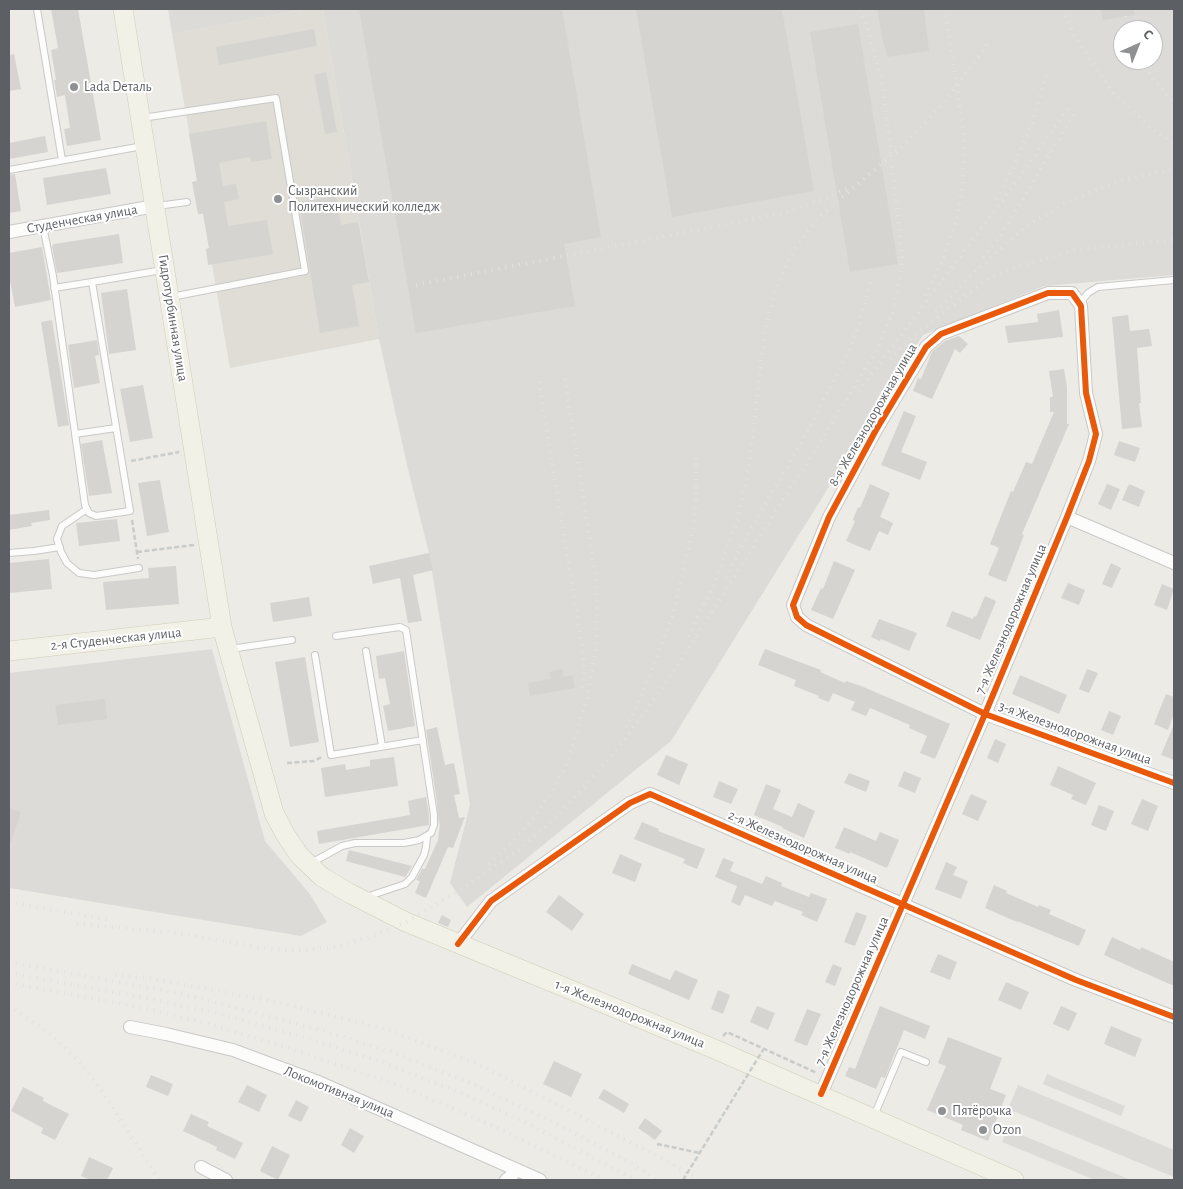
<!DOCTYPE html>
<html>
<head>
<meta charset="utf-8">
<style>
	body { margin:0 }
	#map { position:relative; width:1183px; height:1189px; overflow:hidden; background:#ecebe6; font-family:"Alegreya Sans",sans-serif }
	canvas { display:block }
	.frame { position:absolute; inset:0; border:10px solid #5c5f64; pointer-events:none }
	.north { position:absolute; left:1113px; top:20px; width:50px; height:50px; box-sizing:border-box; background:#fff; border:1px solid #bebfc1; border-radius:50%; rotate:44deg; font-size:14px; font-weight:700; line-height:20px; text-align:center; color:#5c5f64 }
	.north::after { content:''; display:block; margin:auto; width:18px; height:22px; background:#8e9092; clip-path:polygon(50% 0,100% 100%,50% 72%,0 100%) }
</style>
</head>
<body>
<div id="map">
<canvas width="1183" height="1189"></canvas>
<div class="frame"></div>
<div class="north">С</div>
</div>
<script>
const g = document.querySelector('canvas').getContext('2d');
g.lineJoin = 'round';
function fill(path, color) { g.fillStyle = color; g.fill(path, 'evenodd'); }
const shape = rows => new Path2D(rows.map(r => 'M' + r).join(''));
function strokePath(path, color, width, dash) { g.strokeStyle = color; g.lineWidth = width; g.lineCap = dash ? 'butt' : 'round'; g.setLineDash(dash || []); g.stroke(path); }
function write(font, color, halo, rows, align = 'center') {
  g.font = font + ' "Alegreya Sans",sans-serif'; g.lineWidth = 4; g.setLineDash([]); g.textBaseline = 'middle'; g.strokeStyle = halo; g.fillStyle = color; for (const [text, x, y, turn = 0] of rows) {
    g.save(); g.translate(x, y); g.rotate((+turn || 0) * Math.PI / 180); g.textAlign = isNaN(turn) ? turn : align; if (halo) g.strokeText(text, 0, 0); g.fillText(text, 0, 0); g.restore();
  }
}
const industrial = shape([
	[168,9,308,9,172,34],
	[323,9,1174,9,1174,275,1044,286,923,335,671,741,467,907,450,883,470,805,429,553,408,469,379,339],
	[1123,30,1153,30,1153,60,1123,60],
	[212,649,265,841,309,893,327,922,301,936,9,888,9,673],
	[1047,1074,1125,1106,1121,1116,1043,1084],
	[1018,1085,1174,1150,1174,1177,1008,1109],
	[1007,1129,1131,1180,1095,1180,1002,1142]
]);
const education = shape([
	[308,9,323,9,379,339,230,368,172,34]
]);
const building = shape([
	[51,9,78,9,101,140,67,146,64,129,70,128,65,95,57,97,54,80,56,80,51,50,58,48],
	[359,9,562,9,601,237,564,244,575,306,416,333],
	[636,9,782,9,814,191,672,217],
	[877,9,924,9,929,51,887,57,885,46,884,46],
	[1101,9,1134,9,1135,15,1103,20],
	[858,24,898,264,850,272,810,32],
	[314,29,317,46,219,65,216,47],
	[14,54,21,89,9,91,9,55],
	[326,72,337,132,325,134,314,75],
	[266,121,272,159,251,162,250,157,219,163,223,186,236,184,239,199,224,202,228,226,267,220,273,254,208,265,206,249,209,248,203,214,198,214,192,182,197,181,189,134],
	[45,136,48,152,9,159,9,143],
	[106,168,111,194,47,205,43,178],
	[15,174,21,211,9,213,9,175],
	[336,196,341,225,358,222,369,282,352,285,359,326,320,333,299,202],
	[119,234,123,263,57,273,52,246,54,244],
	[42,247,51,300,15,307,9,275,9,253],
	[127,289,136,350,109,354,101,293],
	[1059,310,1063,337,1008,343,1005,326,1038,322,1037,314],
	[1128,315,1130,331,1149,329,1152,346,1137,348,1141,403,1139,403,1142,427,1122,429,1112,317],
	[52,320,69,425,58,427,41,322],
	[959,336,968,344,960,353,955,349,932,399,913,391,918,378,921,379,932,352,945,341],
	[97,340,99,355,95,356,100,383,74,388,68,345],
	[1064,369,1067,387,1067,424,1069,424,1022,534,1024,535,1006,582,988,575,999,548,990,544,1011,491,1013,492,1026,462,1032,464,1054,412,1050,412,1050,397,1053,397,1049,371],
	[143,385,153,438,130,442,120,389],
	[904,411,916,416,901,452,927,462,920,480,881,465],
	[102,440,112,493,89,496,81,444],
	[1119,441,1140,448,1135,462,1114,455],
	[160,480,169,532,147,536,138,483],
	[870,484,890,493,880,517,893,523,888,535,879,531,870,551,846,541,855,521,853,520,858,507,860,508],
	[1107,484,1120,489,1111,510,1098,504],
	[1129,484,1145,491,1139,507,1122,500],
	[49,510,50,520,31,523,32,526,9,530,9,515],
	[117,519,120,541,79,546,76,523],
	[429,553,433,570,413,575,422,621,408,623,400,578,373,584,369,566],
	[49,559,52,589,9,593,9,563],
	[834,561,855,570,833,619,811,610,821,588,823,589],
	[1111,563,1121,568,1112,588,1102,584],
	[176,566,179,604,106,610,103,582,149,578,148,568],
	[1068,583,1085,590,1079,605,1061,598],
	[1162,584,1174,589,1167,610,1154,605],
	[985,596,996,601,980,640,946,626,952,611,973,619,974,616,976,617],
	[309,597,312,616,273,622,270,603],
	[879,619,917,633,909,651,881,639,880,641,871,637],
	[765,649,821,670,820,672,845,683,846,681,861,686,950,724,935,759,920,753,927,736,909,728,910,725,870,708,866,716,851,710,855,702,833,693,829,702,818,698,819,696,794,686,796,680,758,665],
	[404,651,415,726,388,731,383,706,390,704,385,678,379,679,376,656],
	[305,657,319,742,290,747,275,662],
	[562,669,563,677,573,675,575,688,530,696,528,683,551,679,549,672],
	[1087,669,1098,673,1089,693,1079,689],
	[1020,675,1067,695,1059,714,1012,694],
	[1166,694,1174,697,1174,714,1168,730,1154,724],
	[105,699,107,719,58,725,55,705],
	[1109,711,1121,716,1113,735,1101,730],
	[1174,724,1174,760,1161,755],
	[437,727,445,765,454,763,460,794,454,795,459,818,465,817,453,848,448,847,426,898,415,893,420,881,416,880,422,869,425,869,438,840,440,823,439,824,436,795,426,730],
	[995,739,1006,744,998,763,987,758],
	[666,755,688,764,679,785,657,775],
	[394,757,398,786,325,797,321,768,345,764,346,770,370,766,370,760],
	[1058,766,1096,783,1086,805,1071,799,1073,795,1050,785],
	[904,771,921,778,915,793,898,786],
	[849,773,870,781,866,792,844,783],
	[719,781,738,789,731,804,713,797],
	[766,784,781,790,773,809,792,817,798,803,815,811,804,838,782,828,783,827,754,815],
	[971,794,987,801,978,821,962,814],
	[426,797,429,815,429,825,319,844,317,831,410,815,408,801],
	[1142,799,1158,806,1148,831,1131,824],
	[1099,805,1114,811,1106,831,1091,825],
	[9,808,21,812,11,842,9,842],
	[642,822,659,829,658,831,705,849,697,869,683,863,685,859,634,839],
	[844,827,876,841,880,832,899,840,887,868,850,852,850,854,835,848],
	[349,850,412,866,405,877,346,861],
	[620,854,642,864,635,882,612,873],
	[723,858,734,862,730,871,762,884,766,876,782,883,781,886,809,897,811,893,827,899,817,922,801,915,803,912,775,901,772,906,745,895,740,906,731,902,737,886,715,877],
	[946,862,957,867,953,875,968,881,961,899,935,889],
	[994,885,1007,891,1006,893,1038,907,1039,905,1051,910,1049,914,1086,930,1079,946,1017,921,1017,922,985,908],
	[559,895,584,914,572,931,546,912],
	[856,912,867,916,855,946,844,942],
	[442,915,451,920,448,927,438,923],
	[1112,937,1140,950,1141,947,1174,962,1174,986,1104,955],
	[938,954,957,962,950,980,930,972],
	[632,964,670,980,675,970,698,980,689,1000,628,974],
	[833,964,842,968,835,986,825,982],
	[1006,982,1029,992,1021,1010,998,1000],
	[718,990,730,995,723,1014,711,1009],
	[757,1006,775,1013,768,1030,750,1022],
	[880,1006,930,1026,925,1039,904,1030,885,1078,881,1077,876,1089,845,1076,849,1067,855,1069],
	[1061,1006,1077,1013,1069,1031,1053,1024],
	[807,1009,821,1014,807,1046,794,1041],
	[1111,1026,1142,1039,1135,1057,1104,1044],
	[948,1037,1002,1058,990,1089,1006,1095,988,1141,961,1130,963,1125,927,1110,946,1066,938,1063],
	[554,1061,582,1074,571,1097,543,1084],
	[151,1075,173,1084,168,1096,146,1087],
	[247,1085,267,1095,259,1112,238,1102],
	[23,1087,44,1098,43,1101,69,1114,55,1140,41,1133,43,1128,11,1111],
	[604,1089,629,1104,624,1113,598,1098],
	[296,1100,309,1107,301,1122,288,1116],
	[191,1114,209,1122,207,1126,243,1143,235,1159,216,1150,217,1147,183,1131],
	[645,1118,662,1131,655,1140,638,1128],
	[350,1128,364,1136,354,1153,341,1145],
	[272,1146,290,1155,278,1180,260,1171],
	[89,1157,113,1168,107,1180,91,1180,81,1176]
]);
const path = shape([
	[131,461,179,452],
	[132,520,138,559],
	[137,552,194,545],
	[287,763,314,761,322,757],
	[723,1036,727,1032,817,1073],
	[657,1144,700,1153]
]);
const service = shape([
	[37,9,62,160],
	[142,118,276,98,305,271,171,297],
	[9,170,143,146],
	[157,206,187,202],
	[43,226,53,276,85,505,89,513,96,516,130,511,92,282,162,270],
	[54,288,92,282],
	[1081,306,1083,299,1088,293,1098,287,1174,280],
	[75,434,116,428],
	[87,509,62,526,57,539,61,552,67,563,79,573,94,575,139,568],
	[9,553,34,551,60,547],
	[230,649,292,640],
	[366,651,382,746],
	[315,655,331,755,423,740],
	[311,863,342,846,355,843,404,843,419,840,431,833,434,825,434,815,406,630,400,627,336,636],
	[367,899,372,895,405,884,412,877,424,855,426,847,427,836],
	[874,1116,901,1052,926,1062]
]);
const minor = shape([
	[9,232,155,206],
	[1067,517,1174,563],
	[458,944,491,901,630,803,650,794,1076,980,1174,1017],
	[130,1027,166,1034,233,1050,316,1081,540,1180],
	[821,1094,985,714,1067,517,1089,461,1096,434,1086,393,1081,306,1072,293,1048,293,941,334,926,347,876,430,829,517,793,605,797,617,806,625,985,714,1174,783],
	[201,1167,226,1180],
	[506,1180,518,1170]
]);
const primary = shape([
	[123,9,222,627,274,813,285,834,299,855,322,877,349,893,406,922,712,1048,1014,1180],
	[9,651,222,627]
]);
const rail = shape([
	[1063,9,1074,35,1112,92,1152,129,1174,144],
	[1125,9,1126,19,1130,30],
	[1143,60,1150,75,1174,104],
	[996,199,1013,168,1033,121,1047,73],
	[983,257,1001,235,1076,111],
	[416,285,779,214,822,200,848,188],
	[925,295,942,262,958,216,963,180,964,136,953,60,945,9],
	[936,312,965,281,1025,227,1075,198,1115,182,1174,169],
	[890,359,910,339,970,292,992,277,1016,267,1076,250,1174,240],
	[539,382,583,650,584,669,582,692],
	[859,391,1022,174,1068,108],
	[726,578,744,541,810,427,848,352,860,321,871,280],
	[688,636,713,587,738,518,749,467,765,331,776,287,794,250,818,218,905,144,943,104,989,42],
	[626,727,643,692,672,617,678,594,693,529,696,502,696,456],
	[489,864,514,840,532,820,551,793,567,763,588,695,597,641,597,586,565,378],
	[9,902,110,920],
	[77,924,179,933,256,947,291,951,335,947,373,936,406,922,457,892,520,849,558,815,595,775,627,737,676,668,824,436,878,348,893,312,901,270,902,256,890,145,882,83,868,29,859,9],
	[9,962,183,994,328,1032,389,1051,473,1084,547,1119,627,1161,658,1180],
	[9,973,146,998,216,1013,310,1039,382,1062,461,1093,523,1121,636,1180],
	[115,975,154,979,277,1002,389,1030,482,1066,667,1161,699,1180],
	[9,983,144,1008,209,1024,285,1047,401,1086,502,1130,604,1180],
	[9,1006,48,1032,77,1059,102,1091,159,1180]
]);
const pathBridge = shape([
	[683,1180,763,1050]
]);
const cycleway = shape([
	[458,944,491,901,630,803,650,794,1076,980,1174,1017],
	[821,1094,985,714,1067,517,1089,461,1096,434,1086,393,1081,306,1072,293,1048,293,941,334,926,347,876,430,829,517,793,605,797,617,806,625,985,714,1174,783]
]);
const markers = [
	[74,87,5,"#8e9092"],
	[278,199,5,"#8e9092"],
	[942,1111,5,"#8e9092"],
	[983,1130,5,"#8e9092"]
];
const poiNames = [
	["Lada Dеталь",84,87],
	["Сызранский",288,191],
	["Политехнический колледж",288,207],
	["Пятёрочка",952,1111],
	["Ozon",993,1130]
];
const streetNames = [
	["Студенческая улица",82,219,-10],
	["Гидротурбинная улица",173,318,81],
	["8-я Железнодорожная улица",873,415,-60],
	["7-я Железнодорожная улица",1011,619,-67],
	["2-я Студенческая улица",116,639,-6],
	["3-я Железнодорожная улица",1075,733,20],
	["2-я Железнодорожная улица",803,847,24],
	["7-я Железнодорожная улица",852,991,-66],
	["1-я Железнодорожная улица",630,1014,22],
	["Локомотивная улица",339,1092,22]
];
fill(industrial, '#dddbd7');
fill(education, '#dfddd6');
fill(building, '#d5d4d1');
strokePath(service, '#c8c9c8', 8);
strokePath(minor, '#c8c9c8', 14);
strokePath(primary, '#d2cbb5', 20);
strokePath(path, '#c8ccca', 2.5, [5, 2.5]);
strokePath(service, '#fcfcfb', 6);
strokePath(minor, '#fcfcfb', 12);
strokePath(primary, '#f2f1e8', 19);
strokePath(rail, '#e3e2e2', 4, [1, 6]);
strokePath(pathBridge, '#c8ccca', 2.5, [5, 2.5]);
strokePath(cycleway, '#e8590c', 6);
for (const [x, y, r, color] of markers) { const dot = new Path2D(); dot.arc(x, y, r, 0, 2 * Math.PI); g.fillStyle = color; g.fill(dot); strokePath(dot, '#fff', 2); }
write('14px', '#5c5f64', '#fff', poiNames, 'left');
write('14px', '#5c5f64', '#fff', streetNames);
</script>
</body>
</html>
